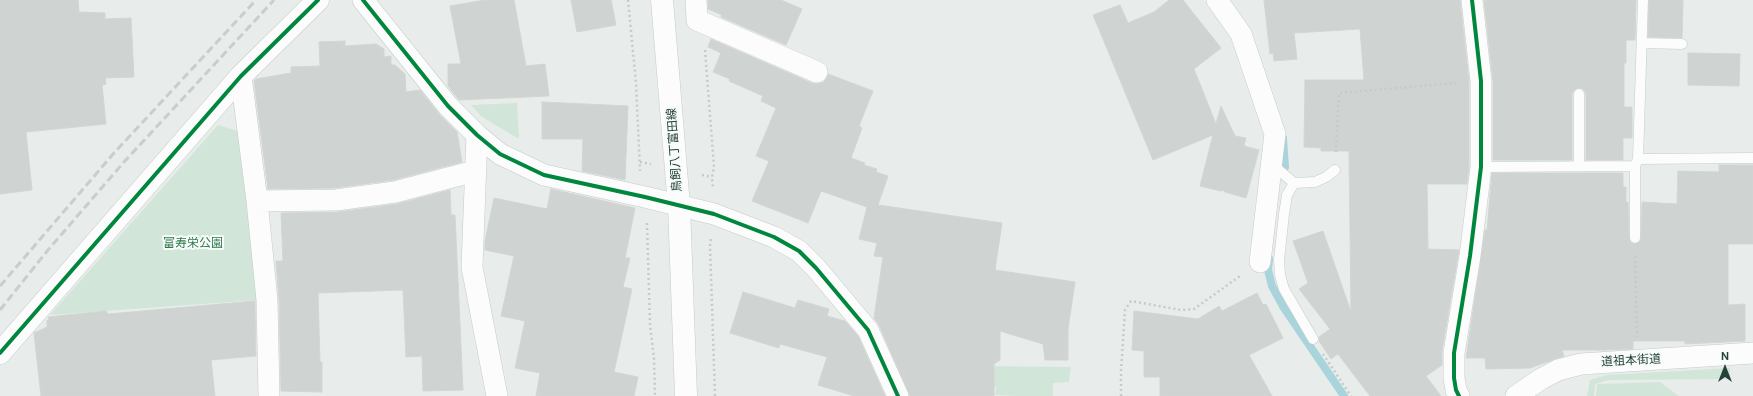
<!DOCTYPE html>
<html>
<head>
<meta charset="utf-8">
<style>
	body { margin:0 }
	#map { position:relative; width:1753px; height:396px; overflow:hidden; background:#e8edeb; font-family:"DM Sans",sans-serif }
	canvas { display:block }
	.north { position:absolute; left:1705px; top:348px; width:40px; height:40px; -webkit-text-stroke:3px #f7fbf9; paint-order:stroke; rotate:0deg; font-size:11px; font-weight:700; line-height:16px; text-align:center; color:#24423a }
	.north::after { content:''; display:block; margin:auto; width:14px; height:18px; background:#24423a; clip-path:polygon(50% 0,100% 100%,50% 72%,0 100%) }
</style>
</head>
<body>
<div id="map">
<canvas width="1753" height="396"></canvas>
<div class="north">N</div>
</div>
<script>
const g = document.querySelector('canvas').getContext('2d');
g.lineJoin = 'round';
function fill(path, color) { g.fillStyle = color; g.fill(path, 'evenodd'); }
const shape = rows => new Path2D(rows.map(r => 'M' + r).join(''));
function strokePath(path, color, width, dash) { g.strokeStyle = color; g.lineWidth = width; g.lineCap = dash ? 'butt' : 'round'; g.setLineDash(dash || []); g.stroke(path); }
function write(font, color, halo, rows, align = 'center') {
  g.font = font + ' "DM Sans","Noto Sans JP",sans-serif'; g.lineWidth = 4; g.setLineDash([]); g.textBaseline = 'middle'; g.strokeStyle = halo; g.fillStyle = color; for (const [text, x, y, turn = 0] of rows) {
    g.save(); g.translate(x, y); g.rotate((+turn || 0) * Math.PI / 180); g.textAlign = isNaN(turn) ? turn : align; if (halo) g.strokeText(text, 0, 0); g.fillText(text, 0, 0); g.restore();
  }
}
const green = shape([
	[517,103,519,139,482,117,471,105],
	[218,125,240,132,258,300,50,315],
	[978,366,1071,367,1069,382,1053,383,1053,396,1017,396,995,395,996,387,978,387],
	[1730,368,1730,379,1608,380,1595,384,1594,396,1587,396,1590,380,1607,375],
	[1660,382,1679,396,1596,396,1597,384]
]);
const stream = shape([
	[1283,138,1285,167],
	[1269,259,1268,270,1272,286,1284,308,1344,396]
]);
const building = shape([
	[0,0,78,0,79,12,105,13,105,19,131,18,134,77,105,78,106,84,102,85,106,124,26,132,32,190,0,194,0,0],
	[485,0,514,0,526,66,545,64,549,96,459,100,448,86,448,64,461,64,450,6,485,0],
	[571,0,611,0,616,25,577,32,571,0],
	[708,0,781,0,802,9,786,45,721,17,722,15,708,9,708,0],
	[1169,0,1183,0,1221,48,1194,69,1216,124,1221,106,1235,136,1246,138,1244,146,1259,150,1246,198,1225,192,1223,190,1221,191,1200,186,1213,135,1153,160,1093,15,1120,5,1128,23,1154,12,1169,0],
	[1264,0,1460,0,1469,82,1469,166,1467,184,1427,184,1428,249,1459,250,1442,351,1442,365,1426,376,1441,396,1370,396,1338,354,1331,359,1319,341,1319,337,1330,329,1299,289,1308,283,1293,241,1323,231,1351,312,1349,151,1321,151,1321,148,1304,147,1305,80,1364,80,1360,29,1294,33,1297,59,1274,61,1273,53,1270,54,1264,0],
	[1484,0,1636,0,1635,40,1626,40,1626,63,1624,63,1624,107,1632,107,1632,138,1623,138,1623,160,1586,160,1586,94,1583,89,1579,88,1574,90,1572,94,1572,160,1493,160,1493,81,1484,0],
	[1649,0,1683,0,1682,38,1648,37,1649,0],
	[711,39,812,83,818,84,824,82,828,74,873,91,859,126,862,128,851,158,865,163,864,165,877,169,876,172,888,176,878,205,1002,223,995,270,1075,282,1068,329,1068,360,1045,360,1043,344,1000,331,1000,360,994,364,994,396,910,396,879,325,874,318,883,257,874,256,877,243,859,239,867,207,821,191,808,223,752,201,769,161,756,156,776,108,761,101,763,96,729,81,730,79,713,72,721,53,708,47,711,39],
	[345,41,345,46,376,44,384,49,384,57,391,56,391,65,395,65,405,74,406,92,420,90,439,114,457,132,462,162,393,180,335,188,268,189,254,81,256,79,291,73,291,67,320,66,319,42,345,41],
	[1688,53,1740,54,1739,86,1688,85,1688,53],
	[542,102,628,106,625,180,582,171,583,139,542,139,542,102],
	[1719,165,1753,165,1753,244,1728,244,1728,305,1745,304,1745,341,1685,344,1685,341,1633,341,1633,349,1604,350,1562,350,1564,356,1530,368,1486,369,1485,358,1466,358,1485,230,1487,230,1492,173,1623,173,1623,187,1626,187,1626,202,1628,202,1629,238,1631,243,1635,244,1640,242,1641,238,1642,202,1677,204,1678,171,1719,172,1719,165],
	[551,189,635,208,625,258,630,258,623,287,632,289,614,372,638,377,634,396,536,396,540,373,515,368,525,321,501,316,514,256,485,250,485,241,494,198,547,209,551,189],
	[450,190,451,215,455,215,463,390,423,391,422,356,406,357,403,290,318,293,320,362,322,362,322,392,281,391,279,300,276,261,283,261,281,213,338,212,397,204,450,190],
	[743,292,795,308,798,300,829,309,827,316,845,321,858,336,885,396,854,396,818,385,827,357,780,344,779,348,730,333,743,292],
	[1257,293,1263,305,1266,304,1283,338,1249,355,1272,396,1160,396,1160,377,1144,377,1144,351,1132,350,1134,311,1198,319,1219,306,1222,311,1257,293],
	[255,301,256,356,211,360,215,396,41,396,34,333,47,327,47,320,49,320,48,317,106,311,108,314,255,301]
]);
const path = shape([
	[628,0,636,83,640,171],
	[705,50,714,167,712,177,713,189],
	[1336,152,1339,93,1457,83],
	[640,162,651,164],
	[702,175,712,177],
	[647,223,650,325,654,358,655,396],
	[711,239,710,245,715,396],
	[1635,256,1637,337],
	[1323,354,1351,396],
	[1121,396,1121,371,1125,310,1131,301,1181,310,1194,309,1240,276]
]);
const lane = shape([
	[1642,43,1682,44],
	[1579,94,1579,165],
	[1638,159,1753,158],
	[1273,165,1294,183,1315,182,1326,177,1335,170],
	[1635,166,1638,159,1643,0],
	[1481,167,1635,166,1635,238],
	[1294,183,1287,195,1284,214,1279,260,1280,275,1284,289,1313,339]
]);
const street = shape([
	[363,0,448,106,477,135,500,154,544,175,645,197,714,214,774,237,799,251,816,268,868,330,898,396],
	[696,0,697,20,817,72],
	[1217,0,1241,34,1275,134,1260,262],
	[241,76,257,201,267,300,269,396],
	[477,135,472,267,497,396],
	[257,201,336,200,395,192,475,171],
	[1459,396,1456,390,1454,378,1454,353,1470,256,1481,167,1481,81,1472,0],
	[1516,396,1541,379,1558,370,1581,364,1753,353]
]);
const secondary = shape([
	[662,0,679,206,686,396],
	[0,353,241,76,318,0]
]);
const rail = shape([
	[0,286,114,153,256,0],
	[0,310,48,250,124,162,274,0]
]);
const cycleway = shape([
	[363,0,448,106,477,135,500,154,544,175,645,197,714,214,774,237,799,251,816,268,868,330,898,396],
	[0,353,241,76,318,0],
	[1459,396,1456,390,1454,378,1454,353,1470,256,1481,167,1481,81,1472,0]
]);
const streetNames = [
	["鳥飼八丁富田線",675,150,-94],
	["道祖本街道",1631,361,-3]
];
const parkNames = [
	["富寿栄公園",193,244]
];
fill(green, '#d1e6d8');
strokePath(stream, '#a9d4db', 8);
fill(building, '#cfd4d2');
strokePath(building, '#d1d6d4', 1);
strokePath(lane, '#c5cac8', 11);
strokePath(street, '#c5cac8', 22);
strokePath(secondary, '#c3cbc8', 23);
strokePath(path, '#c3ccca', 2.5, [2, 3]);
strokePath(lane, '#fcfcfc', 10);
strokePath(street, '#fcfcfc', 21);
strokePath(secondary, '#fcfcfc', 22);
strokePath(rail, '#c9cdcc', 3, [8, 4]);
strokePath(cycleway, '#00873e', 4);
write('12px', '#24423a', '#f7fbf9', streetNames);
write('12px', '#2d7a4b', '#f7fbf9', parkNames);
</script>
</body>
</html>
